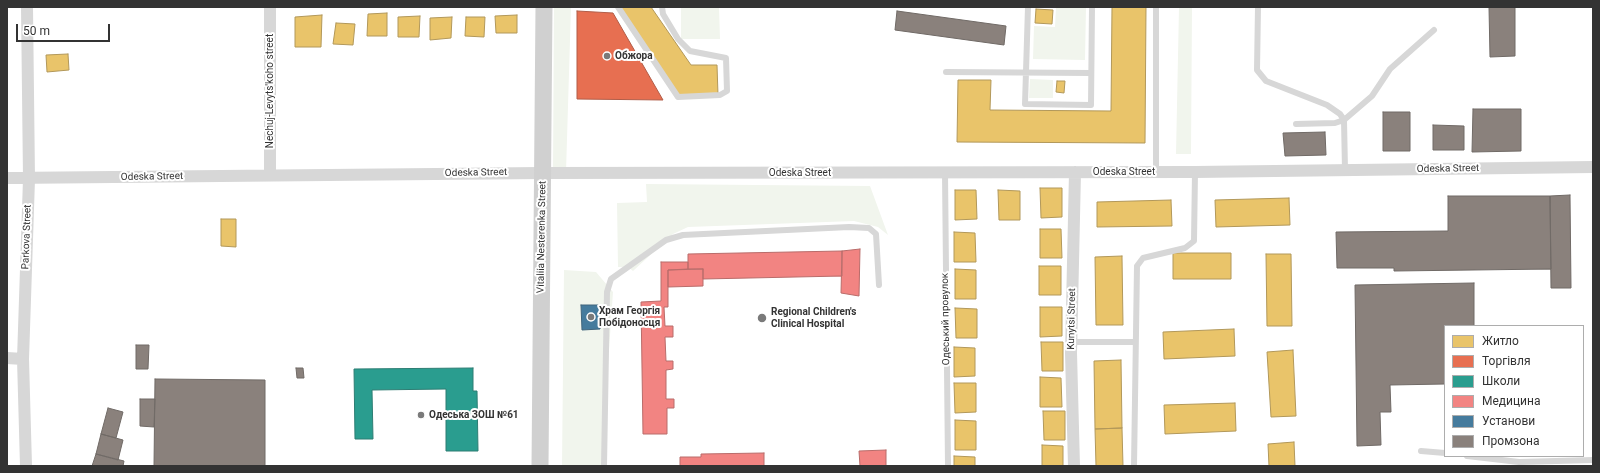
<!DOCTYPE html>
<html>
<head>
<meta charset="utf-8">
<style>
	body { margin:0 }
	#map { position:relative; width:1600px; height:473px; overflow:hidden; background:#fff; font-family:Roboto,sans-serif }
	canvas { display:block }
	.frame { position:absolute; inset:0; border:8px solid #333; pointer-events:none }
	.legend { position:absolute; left:1444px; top:325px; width:140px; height:132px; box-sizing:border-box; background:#fff; border:1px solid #adadad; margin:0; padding:5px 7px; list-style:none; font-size:12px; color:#333 }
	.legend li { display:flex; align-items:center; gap:8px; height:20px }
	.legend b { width:20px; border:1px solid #adadad }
	.scale { position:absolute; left:16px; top:24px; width:94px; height:18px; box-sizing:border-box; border:2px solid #333; border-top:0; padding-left:5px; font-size:12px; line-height:14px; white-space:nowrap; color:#333; -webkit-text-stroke:3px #fff; paint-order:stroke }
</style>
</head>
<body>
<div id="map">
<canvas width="1600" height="473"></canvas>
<div class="frame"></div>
<ul class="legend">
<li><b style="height:11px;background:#e9c46a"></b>Житло</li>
<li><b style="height:11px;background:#e76f51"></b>Торгівля</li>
<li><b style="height:11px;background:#2a9d8f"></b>Школи</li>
<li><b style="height:11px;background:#f28482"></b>Медицина</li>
<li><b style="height:11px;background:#457b9d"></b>Установи</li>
<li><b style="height:11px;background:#8a817c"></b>Промзона</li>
</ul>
<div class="scale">50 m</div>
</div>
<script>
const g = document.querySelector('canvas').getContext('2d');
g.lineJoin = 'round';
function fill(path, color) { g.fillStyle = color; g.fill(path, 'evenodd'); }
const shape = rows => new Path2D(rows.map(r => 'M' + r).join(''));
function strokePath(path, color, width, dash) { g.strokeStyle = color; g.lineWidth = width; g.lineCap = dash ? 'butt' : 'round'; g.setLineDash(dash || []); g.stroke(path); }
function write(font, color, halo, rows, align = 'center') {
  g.font = font + ' Roboto,sans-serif'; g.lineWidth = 4; g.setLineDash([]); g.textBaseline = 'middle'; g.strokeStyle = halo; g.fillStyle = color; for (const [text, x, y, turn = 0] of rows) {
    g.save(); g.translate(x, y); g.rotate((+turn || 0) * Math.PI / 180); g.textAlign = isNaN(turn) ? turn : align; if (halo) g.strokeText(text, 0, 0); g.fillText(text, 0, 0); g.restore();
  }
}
const green = shape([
	[554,7,571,7,566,172,553,169],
	[681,7,719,7,720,39,681,39],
	[1056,7,1086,7,1085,60,1033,59,1034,26,1055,27],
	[1179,7,1192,7,1191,154,1176,154],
	[1030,79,1053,80,1053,98,1029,98],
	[646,184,870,186,888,235,878,227,854,221,688,227,673,234,633,271,628,267,618,267,617,203,647,202],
	[564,270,596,272,613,292,601,466,562,466]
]);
const homes = shape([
	[619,7,651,7,691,65,717,65,718,95,678,96,619,7],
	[1112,7,1146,7,1145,143,957,142,958,80,991,80,990,110,1111,111,1112,7],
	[1036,9,1053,10,1052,24,1035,23,1036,9],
	[387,13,387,36,367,36,368,14,387,13],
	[322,15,321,47,295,47,295,17,322,15],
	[517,15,517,33,496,33,495,16,517,15],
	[420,16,419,37,398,37,398,17,420,16],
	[452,17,451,38,430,40,430,18,452,17],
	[466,17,485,17,484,37,465,36,466,17],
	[336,23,355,24,353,45,333,44,336,23],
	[68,54,69,70,47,72,46,55,68,54],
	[1057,81,1065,81,1064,93,1056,92,1057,81],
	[1040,188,1062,188,1062,217,1041,218,1040,188],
	[955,190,976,190,977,219,955,220,955,190],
	[998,190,1020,191,1020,220,999,220,998,190],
	[1289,198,1290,225,1216,227,1215,200,1289,198],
	[1171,200,1172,226,1097,227,1097,202,1171,200],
	[221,219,236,219,236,247,221,246,221,219],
	[1040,229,1061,229,1062,258,1040,258,1040,229],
	[954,232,975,233,976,262,954,262,954,232],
	[1173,253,1231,253,1231,279,1173,279,1173,253],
	[1266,254,1291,254,1292,326,1267,326,1266,254],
	[1122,256,1123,325,1096,325,1095,257,1122,256],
	[1039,266,1061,266,1061,295,1039,295,1039,266],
	[955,269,976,270,976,299,955,299,955,269],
	[1040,307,1062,307,1062,336,1040,337,1040,307],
	[955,308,977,309,977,338,956,338,955,308],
	[1234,329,1235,356,1164,359,1163,332,1234,329],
	[1041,342,1063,342,1063,371,1042,371,1041,342],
	[954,347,975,348,975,376,954,377,954,347],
	[1293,350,1296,416,1271,417,1267,352,1293,350],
	[1121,360,1122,428,1095,429,1094,361,1121,360],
	[1040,377,1061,378,1062,407,1040,407,1040,377],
	[954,383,976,383,976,412,955,413,954,383],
	[1235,403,1236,431,1165,434,1164,405,1235,403],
	[1043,411,1065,411,1065,440,1044,440,1043,411],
	[955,420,976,421,976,450,955,450,955,420],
	[1122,428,1123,466,1096,466,1095,429,1122,428],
	[1294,442,1295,466,1269,466,1268,444,1294,442],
	[1042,445,1063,446,1063,466,1042,466,1042,445],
	[954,456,975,457,975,466,954,466,954,456]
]);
const shops = shape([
	[577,11,613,13,663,100,577,99,577,11]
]);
const schools = shape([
	[473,368,473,391,477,391,478,451,446,451,446,389,372,390,373,439,355,439,354,369,473,368]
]);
const health = shape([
	[860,249,859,296,841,293,842,251,860,249],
	[842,251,842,276,703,279,703,269,688,269,688,254,842,251],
	[661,262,688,262,688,269,668,270,668,307,664,307,665,326,673,326,673,337,665,337,666,361,673,361,673,369,666,370,666,399,674,399,674,408,667,408,667,434,643,434,641,302,661,301,661,262],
	[703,269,703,286,668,287,668,270,703,269],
	[886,450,886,466,860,466,859,451,886,450],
	[764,453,764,466,680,466,680,457,701,457,701,454,764,453]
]);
const public = shape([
	[581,305,600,305,600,329,582,330,581,305]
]);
const industry = shape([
	[1489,7,1515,7,1515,56,1490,57,1489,7],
	[897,11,1006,26,1004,45,895,30,897,11],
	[1473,109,1521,109,1521,151,1472,152,1473,109],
	[1383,112,1410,112,1410,151,1383,151,1383,112],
	[1433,125,1464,126,1464,150,1433,150,1433,125],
	[1325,132,1326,155,1285,156,1283,133,1325,132],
	[1570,195,1571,288,1551,288,1550,196,1570,195],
	[1448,196,1550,196,1551,269,1394,271,1394,268,1337,268,1336,232,1448,231,1448,196],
	[1474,283,1474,326,1445,326,1445,384,1390,385,1391,412,1380,412,1381,445,1357,446,1355,285,1474,283],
	[136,345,149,345,148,369,136,369,136,345],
	[296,368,303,368,304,378,297,378,296,368],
	[155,379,265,380,265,466,154,466,155,379],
	[140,399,155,399,154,427,140,426,140,399],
	[108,408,123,412,116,438,101,434,108,408],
	[101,434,123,440,118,460,96,454,101,434],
	[96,454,124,461,123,466,92,466,96,454]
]);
const lane = shape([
	[618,7,678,97,720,95,727,91,726,58,690,51,678,39,663,14,662,7],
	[1028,7,1025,104,1091,105,1092,7],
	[1156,7,1156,172],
	[1258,7,1257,70,1266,81,1327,105,1340,114,1344,120,1345,170],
	[946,72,1091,73],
	[1296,124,1335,123,1344,120,1372,96,1390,69,1434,30],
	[945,173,948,466],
	[1072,342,1134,342],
	[1421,451,1445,453],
	[1467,456,1519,462,1593,460],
	[604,466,607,292,611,279,666,240,683,235,849,227,869,228,876,234,879,285],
	[1134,466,1137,266,1143,258,1185,248,1194,241,1195,172]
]);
const street = shape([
	[270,175,270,7],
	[7,178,542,173,1195,172,1593,167],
	[7,358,23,359],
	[26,466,23,359,29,179,27,7],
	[1074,466,1071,353,1075,172]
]);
const secondary = shape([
	[540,466,544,7]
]);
const markers = [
	[607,56,4,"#7a7a7a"],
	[591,317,4,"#7a7a7a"],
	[762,318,5,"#7a7a7a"],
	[421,415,4,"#7a7a7a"]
];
const poiNames = [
	["Обжора",615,56],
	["Храм Георгія",599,311],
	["Побідоносця",599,323],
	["Regional Children's",771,312],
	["Clinical Hospital",771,324],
	["Одеська ЗОШ №61",429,415]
];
const streetNames = [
	["Nechuj-Levyts'koho street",270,91,-90],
	["Odeska Street",1448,169,-1],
	["Odeska Street",1124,172],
	["Odeska Street",476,173,-1],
	["Odeska Street",800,173],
	["Odeska Street",152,177,-1],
	["Parkova Street",27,237,-88],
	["Vitaliia Nesterenka Street",542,237,-89],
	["Одеський провулок",946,319,-91],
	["Kunytsi Street",1072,319,-89]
];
fill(green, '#f1f5ed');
fill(homes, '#e9c46a');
strokePath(homes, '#b2985a', 1);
fill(shops, '#e76f51');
strokePath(shops, '#b15d48', 1);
fill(schools, '#2a9d8f');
strokePath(schools, '#2d7d73', 1);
fill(health, '#f28482');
strokePath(health, '#b96c6a', 1);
fill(public, '#457b9d');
strokePath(public, '#40657d', 1);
fill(industry, '#8a817c');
strokePath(industry, '#706a66', 1);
strokePath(lane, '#d7d7d7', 6);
strokePath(street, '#d7d7d7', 12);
strokePath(secondary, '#d0d0d0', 17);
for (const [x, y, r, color] of markers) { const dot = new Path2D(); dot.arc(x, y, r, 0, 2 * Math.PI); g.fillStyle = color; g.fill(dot); strokePath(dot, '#fff', 1.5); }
write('bold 10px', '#333', '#fff', poiNames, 'left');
write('10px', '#333', '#fff', streetNames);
</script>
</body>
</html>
